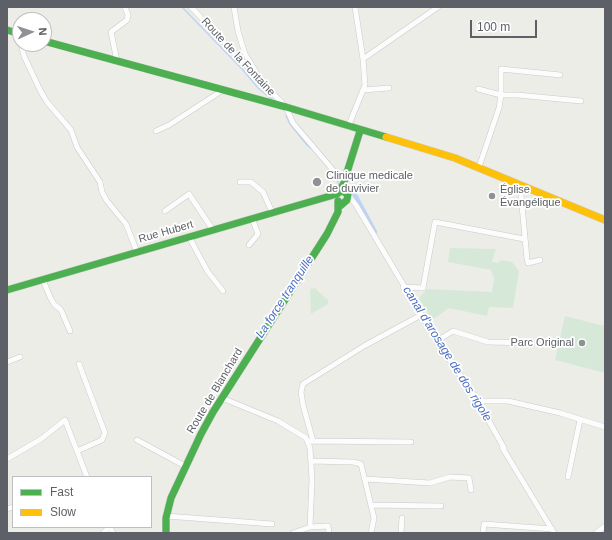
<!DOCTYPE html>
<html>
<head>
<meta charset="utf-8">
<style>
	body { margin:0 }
	#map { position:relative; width:612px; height:540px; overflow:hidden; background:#edede8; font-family:Helvetica,sans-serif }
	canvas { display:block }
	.frame { position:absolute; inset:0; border:8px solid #5d6066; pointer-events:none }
	.legend { position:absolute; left:12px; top:476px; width:140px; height:52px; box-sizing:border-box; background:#fff; border:1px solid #bebfc2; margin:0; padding:5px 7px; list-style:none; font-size:12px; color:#5d6066 }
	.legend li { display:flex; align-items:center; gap:8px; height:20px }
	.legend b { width:20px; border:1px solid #bebfc2 }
	.north { position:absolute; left:12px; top:12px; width:40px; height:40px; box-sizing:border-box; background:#fff; border:1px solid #bebfc2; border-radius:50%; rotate:87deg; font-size:11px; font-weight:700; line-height:16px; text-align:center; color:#5d6066 }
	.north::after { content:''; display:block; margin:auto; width:14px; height:18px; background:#8f9194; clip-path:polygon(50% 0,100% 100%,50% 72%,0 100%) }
	.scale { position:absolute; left:470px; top:20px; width:67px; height:18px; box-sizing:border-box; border:2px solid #5d6066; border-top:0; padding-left:5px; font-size:12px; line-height:14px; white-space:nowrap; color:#5d6066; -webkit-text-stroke:3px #fff; paint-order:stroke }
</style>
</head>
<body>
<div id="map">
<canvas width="612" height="540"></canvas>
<div class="frame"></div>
<ul class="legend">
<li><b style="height:5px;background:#4caf50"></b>Fast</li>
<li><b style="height:5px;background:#ffc107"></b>Slow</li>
</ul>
<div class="north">N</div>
<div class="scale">100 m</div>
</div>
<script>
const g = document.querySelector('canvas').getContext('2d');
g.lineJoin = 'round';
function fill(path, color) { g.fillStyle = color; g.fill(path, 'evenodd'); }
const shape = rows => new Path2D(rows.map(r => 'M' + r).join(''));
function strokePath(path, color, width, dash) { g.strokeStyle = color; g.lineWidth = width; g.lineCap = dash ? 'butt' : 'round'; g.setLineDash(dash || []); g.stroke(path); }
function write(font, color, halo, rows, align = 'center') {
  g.font = font + ' Helvetica,sans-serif'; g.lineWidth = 3.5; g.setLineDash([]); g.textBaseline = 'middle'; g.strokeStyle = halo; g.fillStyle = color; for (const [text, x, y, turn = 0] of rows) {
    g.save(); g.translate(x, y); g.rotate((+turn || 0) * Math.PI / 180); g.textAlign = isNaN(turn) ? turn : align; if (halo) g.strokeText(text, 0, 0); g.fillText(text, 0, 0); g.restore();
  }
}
const green = shape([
	[450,248,496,249,492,262,498,263,501,260,512,262,519,271,513,308,489,307,487,316,449,308,432,320,419,298,427,289,492,292,494,279,491,270,448,262],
	[315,288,326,299,328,299,328,304,311,314,310,289],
	[565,316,605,326,605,373,555,360]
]);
const stream = shape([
	[182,7,243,70,258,88,272,99],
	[286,116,290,124,307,145,312,149],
	[335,176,339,185]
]);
const canal = shape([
	[354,193,375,232]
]);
const street = shape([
	[191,7,286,107,293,123,344,183],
	[234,7,238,31,245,54,256,72],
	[21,44,24,56,40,90,47,102,71,130,77,147,100,182,102,192,107,201,126,224,137,252],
	[363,59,438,7],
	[117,61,111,32,127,20,128,15,125,7],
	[478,89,501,95,517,95,581,101],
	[363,90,389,88],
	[348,127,365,85,363,59,355,7],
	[156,131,169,125,223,90],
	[479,167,499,108,501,95,501,69,560,75],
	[240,182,251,182,263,192,272,212],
	[520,184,527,259,528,263,540,260],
	[348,195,356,205,438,343,476,398,504,448,502,447,554,533],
	[165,211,189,194,213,230],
	[189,237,208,272,223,291],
	[249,245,258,234,252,218],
	[43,280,50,297,54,304,61,310,70,331],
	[403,287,423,288,435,222,524,239],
	[437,341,453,331,488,342,532,343],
	[7,362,20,357],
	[222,398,278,421,306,438,310,448,312,480,310,527,293,533],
	[478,401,508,401,560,413,605,427],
	[137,440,185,466],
	[310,441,411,442],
	[313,441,303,405,301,392,303,384,364,346,421,315],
	[77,451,102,440,105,433,79,364],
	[7,459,41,439,65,420,87,477],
	[311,461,353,462,361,464,374,518,371,533],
	[568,477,580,420],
	[365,479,430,483,450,477,469,478,471,490],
	[371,505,441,506],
	[7,509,13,507],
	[166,516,272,524],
	[110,527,113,533],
	[310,527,328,526,329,533],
	[103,533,110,527],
	[401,533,402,518],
	[483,533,484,524,552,529],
	[596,533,605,526]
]);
const fast = shape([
	[7,30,20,34],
	[44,41,286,107,386,137],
	[339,191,343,185,360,131],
	[337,193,343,191,348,195,347,200,340,206],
	[7,290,337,194],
	[166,533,166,518,171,498,201,434,213,412,327,234,338,212,338,201]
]);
const slow = shape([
	[386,137,455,158,605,220]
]);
const markers = [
	[317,182,5,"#8f9194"],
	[492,196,4,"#8f9194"],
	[582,343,4,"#8f9194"]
];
const streetNames = [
	["Route de la Fontaine",238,57,47],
	["Rue Hubert",166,232,-16],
	["Route de Blanchard",215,391,-59]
];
const poiNames = [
	["Clinique medicale",326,176],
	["de duvivier",326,189],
	["Église",500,190],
	["Évangélique",500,203],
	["Parc Original",574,343,"right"]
];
const waterNames = [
	["La force tranquille",285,297,-57],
	["canal d'arosage de dos rigole",447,354,58]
];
fill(green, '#d6e9d8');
strokePath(stream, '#bdd4f6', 1.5);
strokePath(canal, '#bdd4f6', 4.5);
strokePath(street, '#c9cac8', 6);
strokePath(fast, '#cacac9', 8);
strokePath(slow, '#cacac9', 8);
strokePath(street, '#fcfcfc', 5);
strokePath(fast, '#4caf50', 7);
strokePath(slow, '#ffc107', 7);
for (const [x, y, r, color] of markers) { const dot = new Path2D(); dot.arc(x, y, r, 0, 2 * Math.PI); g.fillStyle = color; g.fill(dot); strokePath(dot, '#fff', 1.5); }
write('11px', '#5d6066', '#fff', streetNames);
write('11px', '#5d6066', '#fff', poiNames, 'left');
write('italic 12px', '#4b6fc0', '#fff', waterNames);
</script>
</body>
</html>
